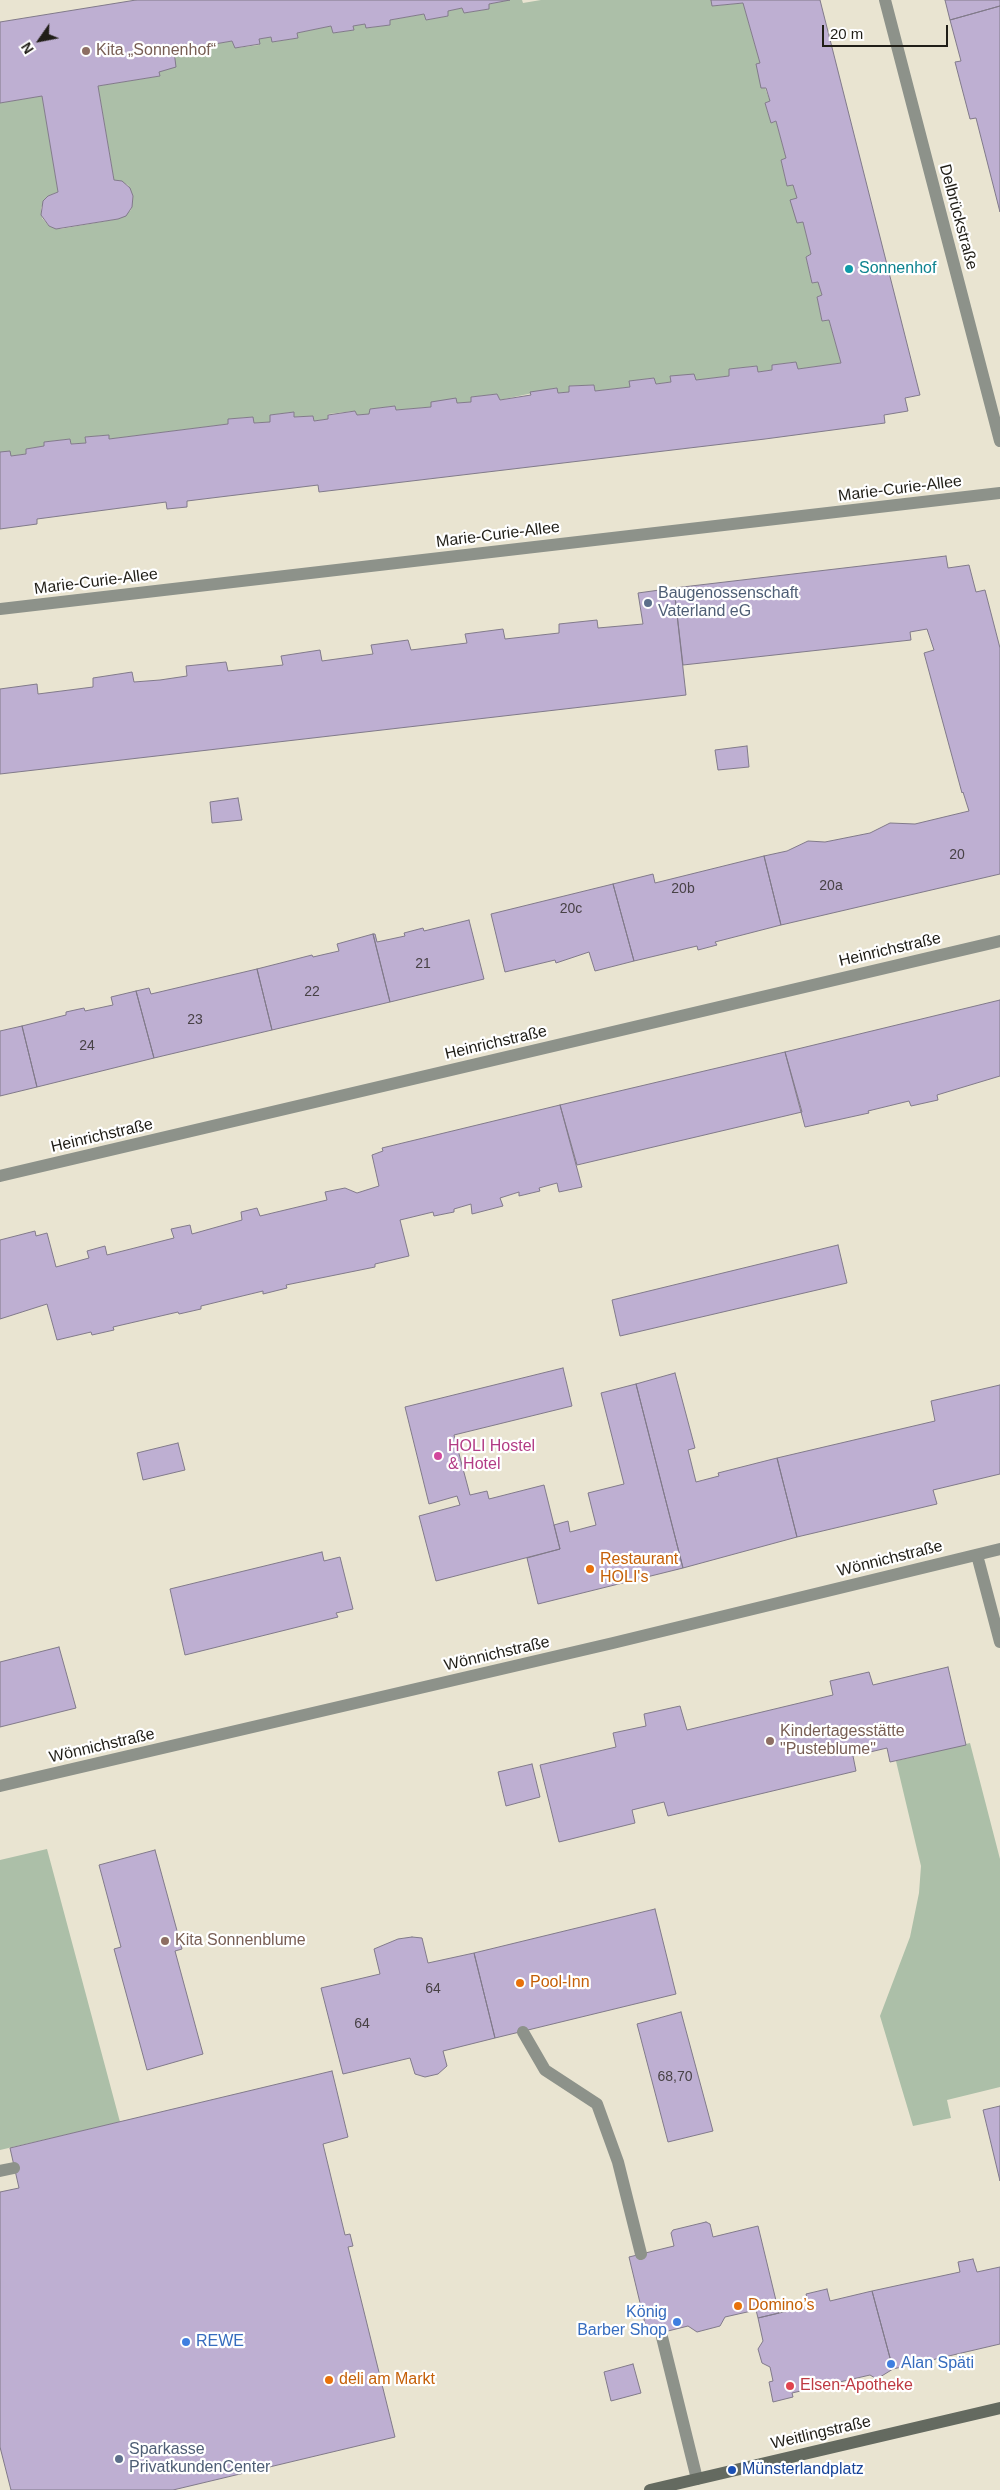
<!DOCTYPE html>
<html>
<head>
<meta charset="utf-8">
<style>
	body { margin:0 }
	#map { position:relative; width:1000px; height:2490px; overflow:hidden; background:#e9e4d1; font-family:Arial,sans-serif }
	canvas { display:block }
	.north { position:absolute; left:15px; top:15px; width:50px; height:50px; -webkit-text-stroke:4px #fff; paint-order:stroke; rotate:237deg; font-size:14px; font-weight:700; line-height:20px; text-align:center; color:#201e17 }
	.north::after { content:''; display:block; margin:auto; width:18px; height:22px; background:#201e17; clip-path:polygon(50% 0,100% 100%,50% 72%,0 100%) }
	.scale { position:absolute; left:822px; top:25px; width:126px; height:22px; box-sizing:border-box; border:2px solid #201e17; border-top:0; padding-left:6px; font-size:15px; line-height:18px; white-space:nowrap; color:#201e17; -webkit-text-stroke:4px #fff; paint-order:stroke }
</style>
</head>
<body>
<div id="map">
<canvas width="1000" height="2490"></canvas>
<div class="north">N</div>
<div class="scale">20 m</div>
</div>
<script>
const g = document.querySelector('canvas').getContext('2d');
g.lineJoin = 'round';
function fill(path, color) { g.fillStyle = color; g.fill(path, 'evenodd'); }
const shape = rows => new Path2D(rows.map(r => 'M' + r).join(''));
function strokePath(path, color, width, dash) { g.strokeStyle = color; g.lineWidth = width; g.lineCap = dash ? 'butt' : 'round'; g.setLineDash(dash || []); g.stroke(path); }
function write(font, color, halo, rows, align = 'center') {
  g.font = font + ' Arial,sans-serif'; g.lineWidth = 4.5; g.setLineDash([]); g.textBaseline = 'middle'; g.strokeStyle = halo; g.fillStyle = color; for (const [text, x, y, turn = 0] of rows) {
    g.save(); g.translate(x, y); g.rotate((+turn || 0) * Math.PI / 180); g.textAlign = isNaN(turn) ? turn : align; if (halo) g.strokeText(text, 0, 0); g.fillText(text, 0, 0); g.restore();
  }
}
const green = shape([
	[510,0,522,0,523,3,541,0,711,0,712,6,743,3,760,63,756,64,770,101,765,103,771,123,776,121,786,158,781,160,787,186,793,185,797,198,791,200,803,222,811,254,806,257,812,283,818,282,822,295,817,297,822,321,829,320,841,363,798,369,795,362,772,365,772,370,758,372,756,366,729,369,729,376,696,380,670,376,671,382,656,384,654,378,630,381,630,387,595,391,594,385,569,386,569,392,558,393,556,388,500,400,497,394,471,397,471,402,457,403,456,399,431,407,396,410,395,406,370,409,369,414,357,415,355,411,328,414,328,419,314,421,313,416,294,417,294,412,270,415,270,422,254,423,252,417,229,419,228,424,109,439,109,435,85,437,86,443,71,444,70,439,44,442,44,446,26,449,26,454,11,456,0,452,0,103,42,96,58,192,48,196,41,208,42,218,49,226,60,229,118,219,131,210,133,196,128,185,114,180,98,86,160,76,159,72,174,51,232,41,236,48,259,45,259,39,271,37,273,42,298,38,297,33,331,26,333,33,354,30,353,26,365,24,367,28,390,25,390,20,424,14,426,20,448,16,448,11,462,8,464,13,489,9,489,4],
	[970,1743,1000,1859,1000,2087,947,2100,951,2118,913,2126,880,2016,910,1937,919,1893,921,1866,896,1761],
	[47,1849,120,2122,0,2150,0,1860]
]);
const building = shape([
	[136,0,510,0,489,4,489,9,464,13,462,8,448,11,448,16,426,20,424,14,390,20,390,25,366,28,365,24,353,26,354,30,333,33,331,26,297,33,298,38,272,42,271,37,259,39,260,44,235,48,232,41,174,51,176,67,159,72,160,76,98,86,114,180,122,181,130,188,133,196,132,207,126,216,118,219,56,229,49,226,41,215,43,201,48,196,58,192,42,96,0,103,0,22,136,0],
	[711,0,820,0,920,395,905,398,908,411,884,415,885,423,765,439,319,492,318,485,187,501,187,507,167,509,166,502,37,519,37,524,0,529,0,452,10,451,11,456,26,454,26,449,44,446,44,442,70,439,71,444,86,443,85,437,109,435,109,439,228,424,228,419,253,417,254,423,270,422,270,415,294,412,294,417,313,416,314,421,328,419,328,415,355,411,357,415,369,414,370,409,395,406,396,410,431,407,431,402,456,398,457,403,471,402,471,397,497,394,500,400,531,395,530,392,557,388,558,393,569,392,569,386,594,385,595,391,630,387,629,381,654,378,656,384,671,382,670,376,694,374,696,380,729,376,729,369,757,366,758,372,772,370,772,365,796,362,798,369,841,363,829,320,822,321,817,297,822,295,818,282,812,283,806,257,811,254,803,222,797,223,790,200,797,198,793,185,787,186,781,160,786,158,776,121,771,123,765,103,770,101,766,88,761,88,756,64,760,63,743,3,712,6,711,0],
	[945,0,1000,0,1000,6,950,20,945,0],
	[1000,6,1000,212,976,118,970,119,955,62,961,61,950,20,1000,6],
	[946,556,948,568,969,565,976,592,985,590,1000,648,1000,874,781,925,764,856,787,851,808,841,825,842,870,833,890,823,915,824,969,811,963,792,962,793,924,653,934,650,927,629,910,632,911,640,683,665,674,588,946,556],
	[674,588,686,695,0,774,0,689,37,684,38,694,93,687,93,678,132,672,134,682,160,680,187,676,186,666,226,662,228,671,283,665,281,656,320,650,322,661,373,654,371,645,408,640,411,650,467,643,465,634,503,629,505,639,559,633,559,624,597,620,598,628,643,624,638,593,674,588],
	[747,746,749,767,718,770,715,750,747,746],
	[238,798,242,820,212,823,210,802,238,798],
	[764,856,781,925,715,942,717,945,698,950,697,946,634,961,613,884,653,874,655,883,764,856],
	[613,884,634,961,595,971,589,952,556,963,555,960,505,972,491,914,613,884],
	[469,920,484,979,390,1002,373,934,375,934,377,942,405,936,404,933,423,928,424,931,469,920],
	[373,934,390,1002,272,1030,257,969,312,955,313,957,339,951,337,944,373,934],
	[257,969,272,1030,154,1058,136,991,149,988,151,994,257,969],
	[136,991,154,1058,37,1087,22,1026,66,1015,66,1012,84,1008,85,1011,113,1005,111,997,136,991],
	[1000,1000,1000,1076,937,1095,938,1100,911,1106,909,1101,868,1111,869,1113,805,1127,785,1052,1000,1000],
	[22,1026,37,1087,0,1096,0,1031,22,1026],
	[785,1052,802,1112,577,1165,560,1105,785,1052],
	[560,1105,582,1187,559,1192,557,1183,539,1188,540,1191,519,1196,519,1192,500,1198,503,1206,472,1214,471,1204,454,1209,454,1212,434,1216,433,1212,400,1220,409,1256,375,1264,375,1267,286,1285,287,1288,263,1294,263,1291,201,1306,201,1309,179,1314,178,1312,113,1327,114,1330,92,1335,91,1332,57,1340,47,1304,0,1319,0,1240,35,1231,36,1236,47,1233,56,1267,89,1258,87,1251,105,1246,107,1255,174,1238,171,1229,190,1225,192,1234,242,1220,241,1212,257,1208,260,1216,327,1200,325,1192,345,1188,357,1193,379,1186,372,1155,383,1151,382,1148,560,1105],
	[838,1245,847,1283,620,1336,612,1300,838,1245],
	[563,1368,572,1406,454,1435,470,1495,487,1491,489,1499,544,1485,560,1549,436,1581,419,1516,460,1505,457,1496,429,1504,405,1407,563,1368],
	[675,1373,695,1448,688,1450,696,1482,719,1476,718,1473,777,1458,797,1537,683,1568,636,1384,675,1373],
	[636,1384,683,1568,538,1604,527,1558,560,1549,554,1525,568,1521,570,1532,596,1525,588,1493,624,1484,601,1393,636,1384],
	[1000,1385,1000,1474,933,1490,937,1504,797,1537,777,1458,935,1421,931,1401,1000,1385],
	[178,1443,185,1470,143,1480,137,1453,178,1443],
	[322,1552,324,1561,340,1557,353,1609,336,1613,338,1617,185,1655,170,1589,322,1552],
	[59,1647,76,1708,0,1727,0,1662,59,1647],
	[948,1667,966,1745,890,1762,887,1748,853,1756,856,1771,668,1816,664,1802,632,1810,635,1823,559,1842,540,1765,616,1747,613,1733,646,1726,644,1714,680,1706,687,1730,833,1695,830,1681,869,1672,873,1685,948,1667],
	[532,1764,540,1797,506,1806,498,1772,532,1764],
	[155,1850,182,1949,175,1951,203,2054,147,2070,114,1949,121,1947,99,1865,155,1850],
	[655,1909,676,1994,495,2038,474,1953,655,1909],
	[412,1937,422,1938,428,1963,474,1953,495,2038,443,2051,447,2066,438,2074,425,2077,415,2074,410,2058,343,2074,321,1988,380,1974,374,1949,398,1939,412,1937],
	[681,2012,713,2131,668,2142,637,2024,681,2012],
	[332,2071,348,2137,323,2144,345,2235,350,2234,353,2246,348,2247,395,2437,173,2490,11,2490,0,2447,0,2192,19,2188,10,2148,332,2071],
	[1000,2106,1000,2181,983,2110,1000,2106],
	[706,2222,710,2224,713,2237,758,2226,779,2313,758,2318,756,2310,725,2317,720,2326,697,2332,688,2326,648,2336,629,2257,674,2246,671,2233,673,2230,706,2222],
	[973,2259,977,2272,1000,2267,1000,2344,893,2369,872,2291,960,2272,958,2262,973,2259],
	[827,2289,830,2301,872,2291,893,2369,880,2377,875,2378,870,2375,792,2393,793,2397,773,2402,769,2382,773,2381,770,2367,762,2363,758,2349,763,2341,758,2318,809,2306,806,2294,827,2289],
	[633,2364,641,2393,611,2401,604,2372,633,2364]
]);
const lane = shape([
	[523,2032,545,2070,597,2104,618,2162,641,2254],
	[0,2171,14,2168],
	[661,2333,697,2479]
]);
const street = shape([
	[885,0,1000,441],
	[0,609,1000,493],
	[0,1176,1000,941],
	[977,1555,1000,1642],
	[0,1786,613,1643,1000,1549]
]);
const secondary = shape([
	[650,2490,1000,2408]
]);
const markers = [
	[86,51,5,"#8d6e63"],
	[849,269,5,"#0f9aa8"],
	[648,603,5,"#5c6f8a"],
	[438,1456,5,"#d1479c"],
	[590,1569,5,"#e8710a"],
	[770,1741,5,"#8d6e63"],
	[165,1941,5,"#8d6e63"],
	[520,1983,5,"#e8710a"],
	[738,2306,5,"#e8710a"],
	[677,2322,5,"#3f7fe0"],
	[186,2342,5,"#3f7fe0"],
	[891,2364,5,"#3f7fe0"],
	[329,2380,5,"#e8710a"],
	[790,2386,5,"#e0444e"],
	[119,2459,5,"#5c6f8a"],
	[732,2470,5,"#1a4fb4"]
];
const numberNames = [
	["20",957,855],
	["20a",831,886],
	["20b",683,889],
	["20c",571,909],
	["21",423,964],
	["22",312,992],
	["23",195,1020],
	["24",87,1046],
	["64",433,1989],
	["64",362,2024],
	["68,70",675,2077]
];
const educationNames = [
	["Kita „Sonnenhof“",96,51],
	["Kindertagesstätte",780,1732],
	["\"Pusteblume\"",780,1750],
	["Kita Sonnenblume",175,1941]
];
const streetNames = [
	["Delbrückstraße",958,217,75],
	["Marie-Curie-Allee",900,489,-7],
	["Marie-Curie-Allee",498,535,-7],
	["Marie-Curie-Allee",96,582,-7],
	["Heinrichstraße",890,950,-13],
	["Heinrichstraße",496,1043,-13],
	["Heinrichstraße",102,1136,-13],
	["Wönnichstraße",890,1559,-14],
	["Wönnichstraße",497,1654,-13],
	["Wönnichstraße",102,1746,-13],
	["Weitlingstraße",821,2433,-13]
];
const cultureNames = [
	["Sonnenhof",859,269]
];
const serviceNames = [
	["Baugenossenschaft",658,594],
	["Vaterland eG",658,612],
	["Sparkasse",129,2450],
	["PrivatkundenCenter",129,2468]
];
const hotelNames = [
	["HOLI Hostel",448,1447],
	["& Hotel",448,1465]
];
const foodNames = [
	["Restaurant",600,1560],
	["HOLI's",600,1578],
	["Pool-Inn",530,1983],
	["Domino’s",748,2306],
	["deli am Markt",339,2380]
];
const shopNames = [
	["König",667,2313,"right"],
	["Barber Shop",667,2331,"right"],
	["REWE",196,2342],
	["Alan Späti",901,2364]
];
const healthNames = [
	["Elsen-Apotheke",800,2386]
];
const transitNames = [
	["Münsterlandplatz",742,2470]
];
fill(green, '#acbfa8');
fill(building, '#beafd2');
strokePath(building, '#817a8a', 1);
strokePath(lane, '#8d928a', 12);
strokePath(street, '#8d928a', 12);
strokePath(secondary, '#646a60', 12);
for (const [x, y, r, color] of markers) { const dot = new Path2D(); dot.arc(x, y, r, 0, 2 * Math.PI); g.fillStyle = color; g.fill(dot); strokePath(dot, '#fff', 2); }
write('14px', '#484246', null, numberNames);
write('16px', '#785e54', '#fff', educationNames, 'left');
write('16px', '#201e17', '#fff', streetNames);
write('16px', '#0d838f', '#fff', cultureNames, 'left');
write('16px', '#4e5e75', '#fff', serviceNames, 'left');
write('16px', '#b23c85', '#fff', hotelNames, 'left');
write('16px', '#c56008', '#fff', foodNames, 'left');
write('16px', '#366cbe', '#fff', shopNames, 'left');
write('16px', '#be3a42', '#fff', healthNames, 'left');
write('16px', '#164399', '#fff', transitNames, 'left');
</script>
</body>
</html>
